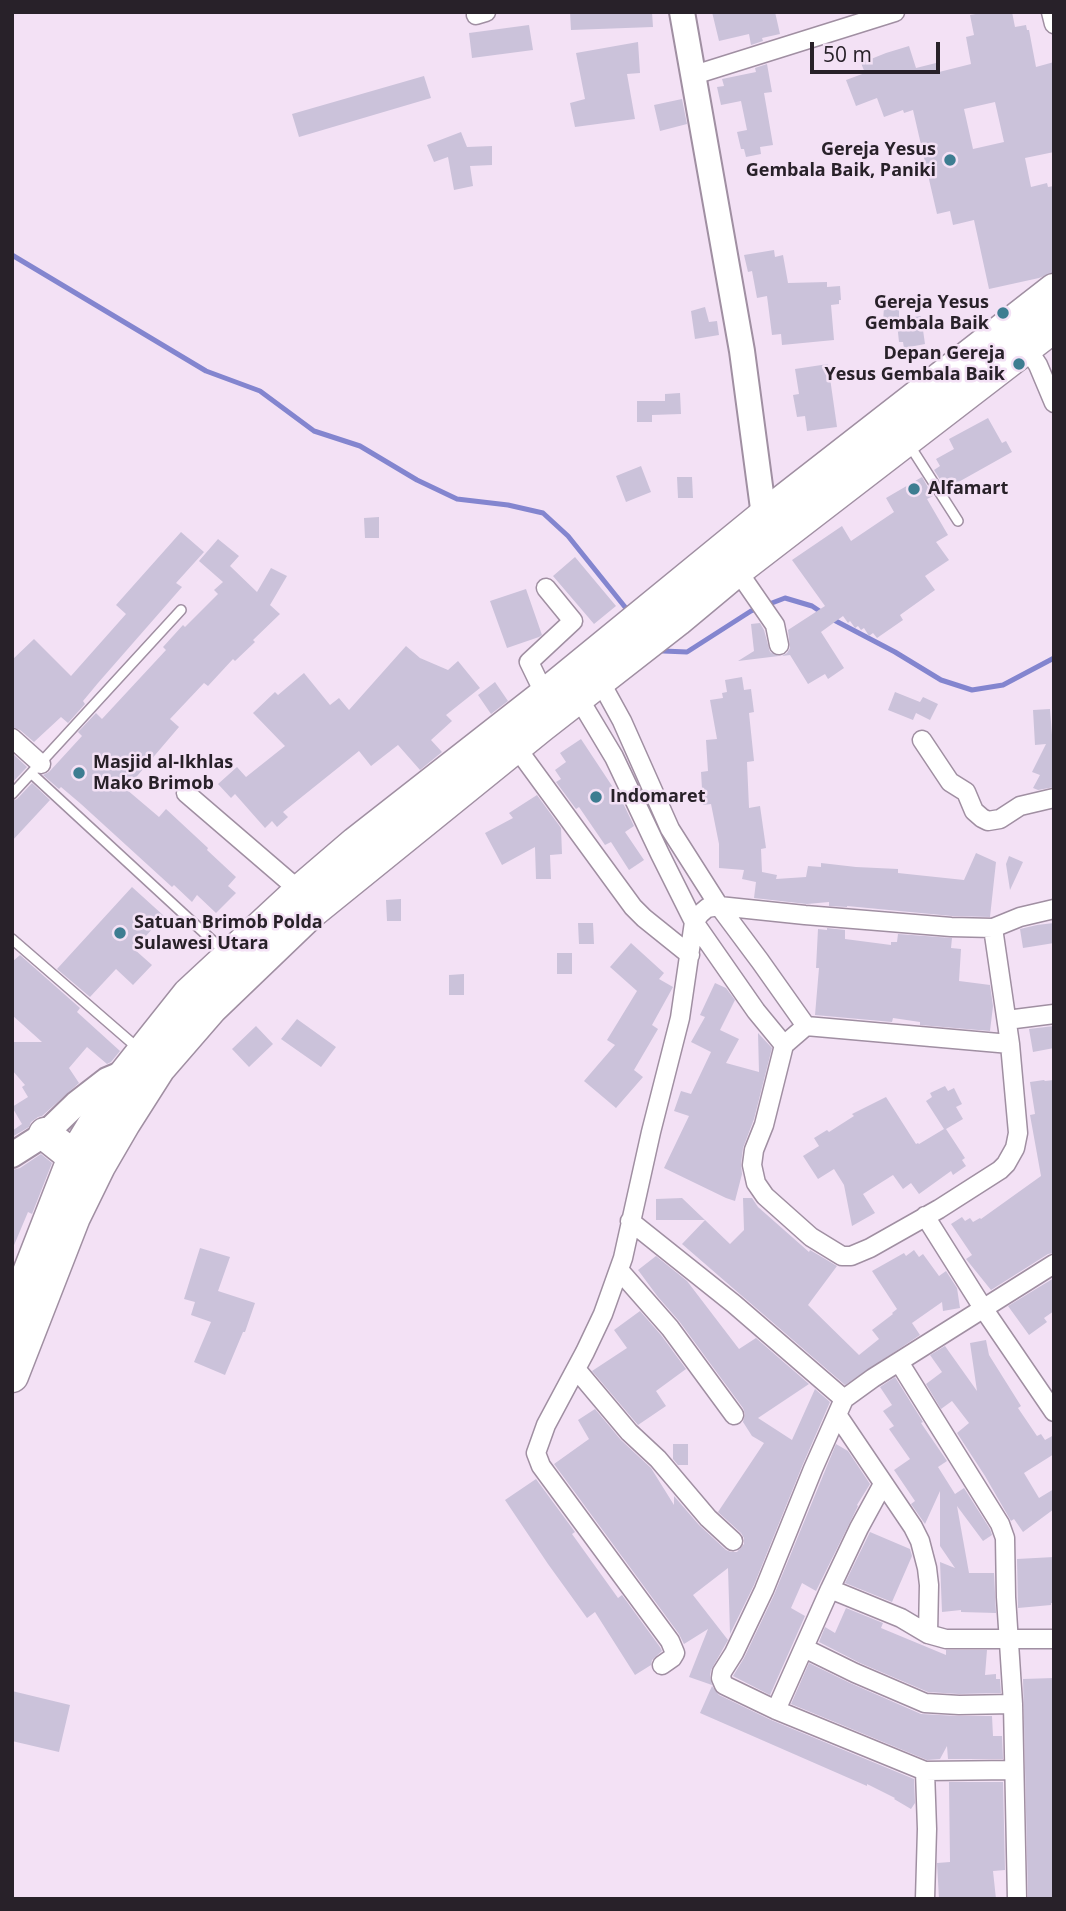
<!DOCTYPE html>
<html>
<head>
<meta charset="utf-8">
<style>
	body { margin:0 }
	#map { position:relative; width:1066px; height:1911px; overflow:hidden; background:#f3e1f5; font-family:"Open Sans",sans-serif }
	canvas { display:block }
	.frame { position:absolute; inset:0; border:14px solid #282129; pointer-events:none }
	.scale { position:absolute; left:810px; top:42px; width:130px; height:32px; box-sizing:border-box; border:4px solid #282129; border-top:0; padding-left:9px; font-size:21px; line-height:24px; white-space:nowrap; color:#282129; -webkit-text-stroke:5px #f3e1f5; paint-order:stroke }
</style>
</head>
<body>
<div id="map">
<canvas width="1066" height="1911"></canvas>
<div class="frame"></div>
<div class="scale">50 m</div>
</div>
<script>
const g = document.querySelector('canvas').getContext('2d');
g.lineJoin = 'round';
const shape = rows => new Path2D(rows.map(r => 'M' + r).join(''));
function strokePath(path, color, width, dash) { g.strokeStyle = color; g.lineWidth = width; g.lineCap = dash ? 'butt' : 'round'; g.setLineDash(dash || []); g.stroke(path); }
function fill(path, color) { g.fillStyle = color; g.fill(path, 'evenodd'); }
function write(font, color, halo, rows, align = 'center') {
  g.font = font + ' "Open Sans",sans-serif'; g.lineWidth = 5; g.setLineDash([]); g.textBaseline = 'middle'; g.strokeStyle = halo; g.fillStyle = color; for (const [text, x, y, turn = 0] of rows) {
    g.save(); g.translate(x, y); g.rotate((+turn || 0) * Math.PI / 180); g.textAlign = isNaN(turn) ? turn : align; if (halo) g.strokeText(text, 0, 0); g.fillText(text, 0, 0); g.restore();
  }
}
const stream = shape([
	[12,255,206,371,260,391,314,431,360,446,417,480,457,499,508,505,543,513,568,536,629,612],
	[832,619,895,652,941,680,972,690,1003,685,1054,658],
	[659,646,663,651,687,652,751,611,785,598,812,606,824,614]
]);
const building = shape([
	[570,12,652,12,653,27,571,30],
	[712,12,775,12,780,34,762,38,763,41,751,45,749,34,719,41],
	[987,12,1012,12,1015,27,1026,25,1027,30,1029,30,1036,67,1054,62,1054,152,1025,158,1031,187,1047,183,1048,187,1054,186,1054,272,1039,278,989,289,974,220,953,225,950,211,937,214,913,110,904,113,903,110,884,117,877,98,856,106,846,80,865,73,861,63,886,53,909,46,916,68,936,63,939,72,971,64,966,37,974,35,970,15],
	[995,102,1004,142,973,149,964,109],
	[529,25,533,50,472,58,469,33],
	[638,42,640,73,627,74,635,119,575,127,570,103,585,99,576,53],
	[767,64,772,92,764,93,773,145,760,147,761,154,746,157,744,149,741,149,737,132,747,130,741,101,721,105,717,87,724,86,722,79,756,72,755,68],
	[424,76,431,98,299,137,292,114],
	[682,99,687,124,660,131,654,105],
	[461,132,467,147,492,146,492,165,470,166,473,186,454,190,448,157,434,162,427,145],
	[774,250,775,257,783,255,788,283,827,282,827,287,840,286,841,300,839,300,839,304,831,305,834,340,782,345,781,334,772,335,767,296,757,298,752,271,748,272,744,255],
	[884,306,899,307,899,319,921,316,925,344,904,348,903,342,899,342,897,323,883,323],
	[705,307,709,322,717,321,719,335,695,339,691,311],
	[828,364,837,427,807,431,805,416,797,417,793,395,799,394,795,369],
	[680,393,681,414,652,415,652,422,637,422,637,401,665,401,665,394],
	[988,418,1002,443,1006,441,1012,452,946,489,934,470,940,466,936,459,954,449,949,439],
	[641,466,651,492,626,502,616,476],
	[677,477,692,477,693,498,678,498],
	[922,477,933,496,927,499,948,535,936,542,949,560,925,576,935,590,900,615,903,620,877,638,873,633,869,636,864,628,861,630,858,626,855,628,850,621,848,623,843,616,821,632,844,668,828,679,825,674,808,684,790,655,782,656,787,653,790,648,788,630,825,606,792,560,842,526,851,541,894,512,886,498],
	[379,517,379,538,365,538,364,518],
	[181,532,204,552,176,583,182,587,98,683,83,701,85,704,68,723,61,717,34,742,20,730,12,727,12,660,34,639,71,676,126,614,116,605],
	[218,539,239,556,230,566,257,592,271,568,287,576,270,605,280,614,253,640,255,642,235,661,233,659,208,686,204,683,170,719,179,727,126,789,159,817,166,809,208,848,207,850,236,877,228,886,236,893,216,913,197,895,192,902,174,885,172,887,81,804,61,787,59,789,43,775,49,772,82,736,78,732,96,713,102,719,166,650,163,647,183,625,185,627,218,594,214,590,223,582,199,561],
	[575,557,616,606,594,624,553,576],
	[526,589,542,635,539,637,507,648,490,601],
	[760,623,764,630,770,652,779,656,738,661,754,651,751,624],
	[406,646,420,658,448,670,458,661,480,688,446,715,452,721,431,740,442,752,420,770,398,745,371,766,359,751,283,812,288,817,277,827,272,821,265,828,235,794,231,798,218,784,237,767,246,777,285,746,253,713,275,692,278,695,304,673,330,705,339,698,349,710],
	[742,677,744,690,751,689,754,712,749,713,754,761,747,762,749,808,760,806,766,848,761,849,762,872,777,875,776,879,806,877,808,866,821,867,821,863,856,867,898,869,898,873,964,880,976,853,996,862,990,917,952,916,847,906,847,907,829,906,829,902,807,904,754,898,756,882,742,879,744,870,719,868,719,844,711,804,703,805,701,772,708,771,706,740,717,739,710,700,723,698,722,693,727,692,725,680],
	[495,682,508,701,491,714,478,695],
	[895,692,920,702,923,697,938,704,930,720,916,713,913,720,888,710],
	[1050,709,1053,748,1054,746,1054,787,1038,790,1033,788,1040,775,1032,772,1046,744,1035,745,1033,710],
	[581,739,622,801,634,826,625,832,644,860,629,870,611,842,605,845,579,807,576,809,556,782,561,779,555,770,566,762,560,753],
	[12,753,27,767,12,783],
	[32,783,50,800,12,841,12,801,17,799],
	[537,795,561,828,562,854,550,855,551,879,536,879,535,847,502,865,485,833,513,818,509,813],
	[1009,856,1023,862,1010,890,1006,864],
	[132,887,164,916,134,949,152,965,133,985,116,969,90,997,57,969],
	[401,899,401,921,387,921,386,900],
	[578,923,593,923,594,944,579,944],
	[1054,923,1054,943,1023,948,1020,929,1037,925],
	[827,928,845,930,845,939,891,945,891,942,897,942,898,934,952,938,951,948,961,949,959,981,990,985,993,1006,990,1031,920,1025,920,1022,893,1018,892,1022,815,1015,819,968,816,968,818,929,827,930],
	[631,943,664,973,659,979,673,987,652,1025,658,1029,634,1070,643,1077,616,1108,584,1081,615,1045,607,1040,637,991,610,967],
	[557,953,572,953,572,974,557,974],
	[20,955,80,1008,77,1012,120,1051,111,1062,107,1064,87,1047,69,1068,79,1083,42,1116,38,1117,31,1122,29,1127,12,1137,12,1131,22,1124,12,1107,28,1097,22,1087,25,1085,12,1070,12,1042,42,1042,12,1015,12,962],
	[464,974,464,995,449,995,449,975],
	[715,983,726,988,735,1000,720,1030,739,1039,726,1063,759,1072,758,1033,772,1048,754,1119,743,1148,741,1164,742,1174,735,1201,726,1198,664,1168,689,1116,674,1111,681,1091,691,1094,711,1052,691,1042,705,1017,700,1015],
	[297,1019,336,1047,321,1067,281,1039],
	[256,1026,273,1044,249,1067,232,1049],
	[1054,1026,1054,1048,1033,1052,1029,1029],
	[1044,1080,1045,1081,1054,1080,1054,1253,1048,1254,991,1290,966,1259,972,1255,951,1224,962,1217,965,1221,970,1218,973,1222,980,1218,981,1219,1041,1176,1030,1115,1035,1114,1030,1082],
	[945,1086,948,1091,954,1088,962,1104,956,1107,963,1119,946,1129,965,1158,962,1160,966,1166,953,1175,951,1171,919,1194,911,1183,903,1189,893,1175,863,1194,875,1213,852,1226,844,1185,834,1169,818,1179,803,1156,819,1146,814,1138,827,1130,829,1132,854,1116,852,1114,886,1097,916,1144,918,1143,919,1144,944,1129,926,1101,932,1097,930,1093],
	[41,1154,52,1163,32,1214,28,1212,12,1250,12,1170,20,1168],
	[682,1198,705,1220,656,1220,656,1199],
	[743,1198,752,1198,758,1207,809,1252,810,1250,837,1266,808,1305,859,1355,879,1339,872,1330,893,1314,892,1313,897,1309,872,1271,904,1253,906,1256,914,1250,919,1257,923,1254,939,1276,946,1271,957,1288,960,1308,943,1311,942,1302,912,1323,920,1335,845,1385,682,1244,705,1220,730,1244,744,1230],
	[200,1248,230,1257,218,1291,255,1303,245,1332,243,1332,225,1375,194,1362,211,1322,191,1315,195,1302,184,1299],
	[656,1256,687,1281,739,1349,756,1338,809,1384,758,1418,792,1440,815,1389,830,1402,803,1464,754,1585,730,1634,728,1568,693,1595,728,1640,711,1670,710,1677,712,1685,689,1677,708,1629,684,1644,679,1634,554,1464,589,1439,578,1420,595,1409,621,1440,651,1468,674,1505,674,1496,699,1525,726,1550,731,1552,737,1552,744,1544,744,1538,741,1533,718,1512,764,1443,752,1436,743,1422,745,1414,743,1408,679,1321,658,1297,638,1270],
	[1054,1278,1054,1311,1044,1318,1047,1322,1029,1335,1008,1306],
	[640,1311,661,1335,686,1369,656,1391,666,1406,638,1425,592,1371,627,1348,614,1330],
	[986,1340,989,1355,1021,1406,1018,1408,1037,1436,1041,1434,1045,1440,1054,1435,1054,1454,1024,1473,1039,1498,1054,1489,1054,1509,1023,1532,1014,1519,1011,1521,985,1476,957,1433,969,1423,952,1401,941,1409,926,1384,942,1372,930,1355,945,1346,977,1391,970,1343],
	[895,1377,923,1422,921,1423,947,1461,938,1467,955,1494,964,1488,990,1529,992,1535,983,1541,957,1506,969,1573,994,1573,996,1613,961,1612,961,1610,942,1612,940,1562,955,1568,940,1546,940,1491,925,1524,911,1504,915,1501,894,1470,910,1459,889,1429,894,1426,883,1411,892,1405,880,1387],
	[673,1444,688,1444,688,1465,678,1465,673,1459],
	[836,1444,848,1451,870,1484,857,1505,858,1506,816,1591,802,1583,791,1608,805,1616,770,1695,733,1676,744,1658,774,1595],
	[536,1479,575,1532,572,1534,618,1598,622,1595,660,1647,662,1651,652,1660,651,1665,635,1675,595,1612,587,1618,548,1564,505,1500],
	[870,1532,910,1549,912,1556,892,1602,845,1583],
	[1054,1557,1054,1603,1051,1603,1051,1605,1018,1608,1017,1559],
	[846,1608,883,1623,881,1628,946,1655,946,1650,987,1650,985,1675,996,1674,996,1679,1000,1679,1001,1693,959,1694,928,1692,860,1663,819,1642,825,1627,835,1633],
	[809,1663,850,1683,921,1714,958,1716,992,1716,993,1736,1002,1736,1003,1759,948,1759,947,1746,940,1759,927,1760,791,1704],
	[1054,1678,1054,1899,1028,1899,1023,1679],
	[712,1686,719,1695,771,1720,914,1779,915,1803,911,1809,894,1799,895,1798,867,1784,867,1786,700,1713],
	[12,1691,70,1705,59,1752,12,1741],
	[949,1782,1003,1782,1005,1870,993,1871,996,1899,939,1899,937,1863,950,1862]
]);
const lane = shape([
	[910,446,958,521],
	[32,774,226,953],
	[12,794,181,610],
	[12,939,140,1050]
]);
const street = shape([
	[1051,12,1054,24],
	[476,15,486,12],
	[694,75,895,12],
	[1026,347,1038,365,1054,403],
	[737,570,775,625,779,645],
	[600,681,622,721,670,829,719,906,760,961,806,1026],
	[545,695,529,662,573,621,546,588],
	[578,697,614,757,660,854,694,922,756,1011,784,1045],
	[12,738,41,764],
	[922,740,950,782,966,792,974,811,982,818,988,821,1000,819,1020,806,1054,798],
	[516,747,633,907,644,918,690,955],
	[186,793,300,891],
	[993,928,1010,1044,1018,1133,1015,1148,1006,1164,1000,1170,939,1209,870,1248,851,1256,842,1256,811,1237,765,1196,756,1183,752,1165,754,1150,764,1125,784,1045,806,1026,1010,1044],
	[1007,1020,1054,1014],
	[925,1216,983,1308,1054,1412],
	[630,1221,734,1304,844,1399],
	[619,1270,670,1328,734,1415],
	[899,1362,1000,1524,1005,1538,1006,1597,1013,1704,1017,1899],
	[576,1369,629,1432,658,1459,708,1518,733,1541],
	[838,1416,913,1527,920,1541,927,1568,929,1585,928,1634],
	[830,1589,859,1528,883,1484],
	[804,1648,855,1673,925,1703,959,1705,1013,1704],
	[662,1665,672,1658,675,1653,670,1641,541,1466,536,1453,546,1425,585,1352,603,1314,623,1258,651,1132,680,1018,694,922,700,914,707,908,719,906,805,915,951,927,993,928,1020,917,1054,909],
	[776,1710,830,1589,901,1618,928,1634,946,1639,1054,1639],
	[1014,1770,925,1771,776,1710,724,1685,721,1678,722,1672,734,1653,764,1590,813,1469,844,1399,873,1378,1054,1264],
	[925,1899,927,1829,925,1771]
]);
const secondary = shape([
	[682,12,742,351,764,516],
	[12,1155,45,1134,76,1104,107,1080,119,1075,126,1080]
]);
const highway = shape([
	[45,1134,74,1157],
	[12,1316,74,1157,123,1077,189,994,300,891,356,843,545,695,764,516,1054,290],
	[12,1376,74,1217,99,1166,124,1123,159,1068,211,1008,310,913,541,726,677,620,737,570,1054,326]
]);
const markers = [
	[950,160,7,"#3d7d91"],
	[1003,313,7,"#3d7d91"],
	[1019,364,7,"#3d7d91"],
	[914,489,7,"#3d7d91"],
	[79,773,7,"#3d7d91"],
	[596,797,7,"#3d7d91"],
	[120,933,7,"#3d7d91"]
];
const poiNames = [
	["Gereja Yesus",936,150,"right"],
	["Gembala Baik, Paniki",936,171,"right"],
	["Gereja Yesus",989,303,"right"],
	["Gembala Baik",989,324,"right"],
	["Depan Gereja",1005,354,"right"],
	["Yesus Gembala Baik",1005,375,"right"],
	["Alfamart",928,489],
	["Masjid al-Ikhlas",93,763],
	["Mako Brimob",93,784],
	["Indomaret",610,797],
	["Satuan Brimob Polda",134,923],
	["Sulawesi Utara",134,944]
];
strokePath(stream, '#8385cf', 5);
fill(building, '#cbc2da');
strokePath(lane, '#a08fa2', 12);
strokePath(street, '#a08fa2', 21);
strokePath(secondary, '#a08fa2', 28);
strokePath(highway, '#a08fa2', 35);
strokePath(lane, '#fff', 9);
strokePath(street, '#fff', 18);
strokePath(secondary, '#fff', 24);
strokePath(highway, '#fff', 32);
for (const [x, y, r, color] of markers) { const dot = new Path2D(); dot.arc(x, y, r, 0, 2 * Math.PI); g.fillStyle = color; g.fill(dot); strokePath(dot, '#f3e1f5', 2.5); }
write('bold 18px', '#282129', '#f3e1f5', poiNames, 'left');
</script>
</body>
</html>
